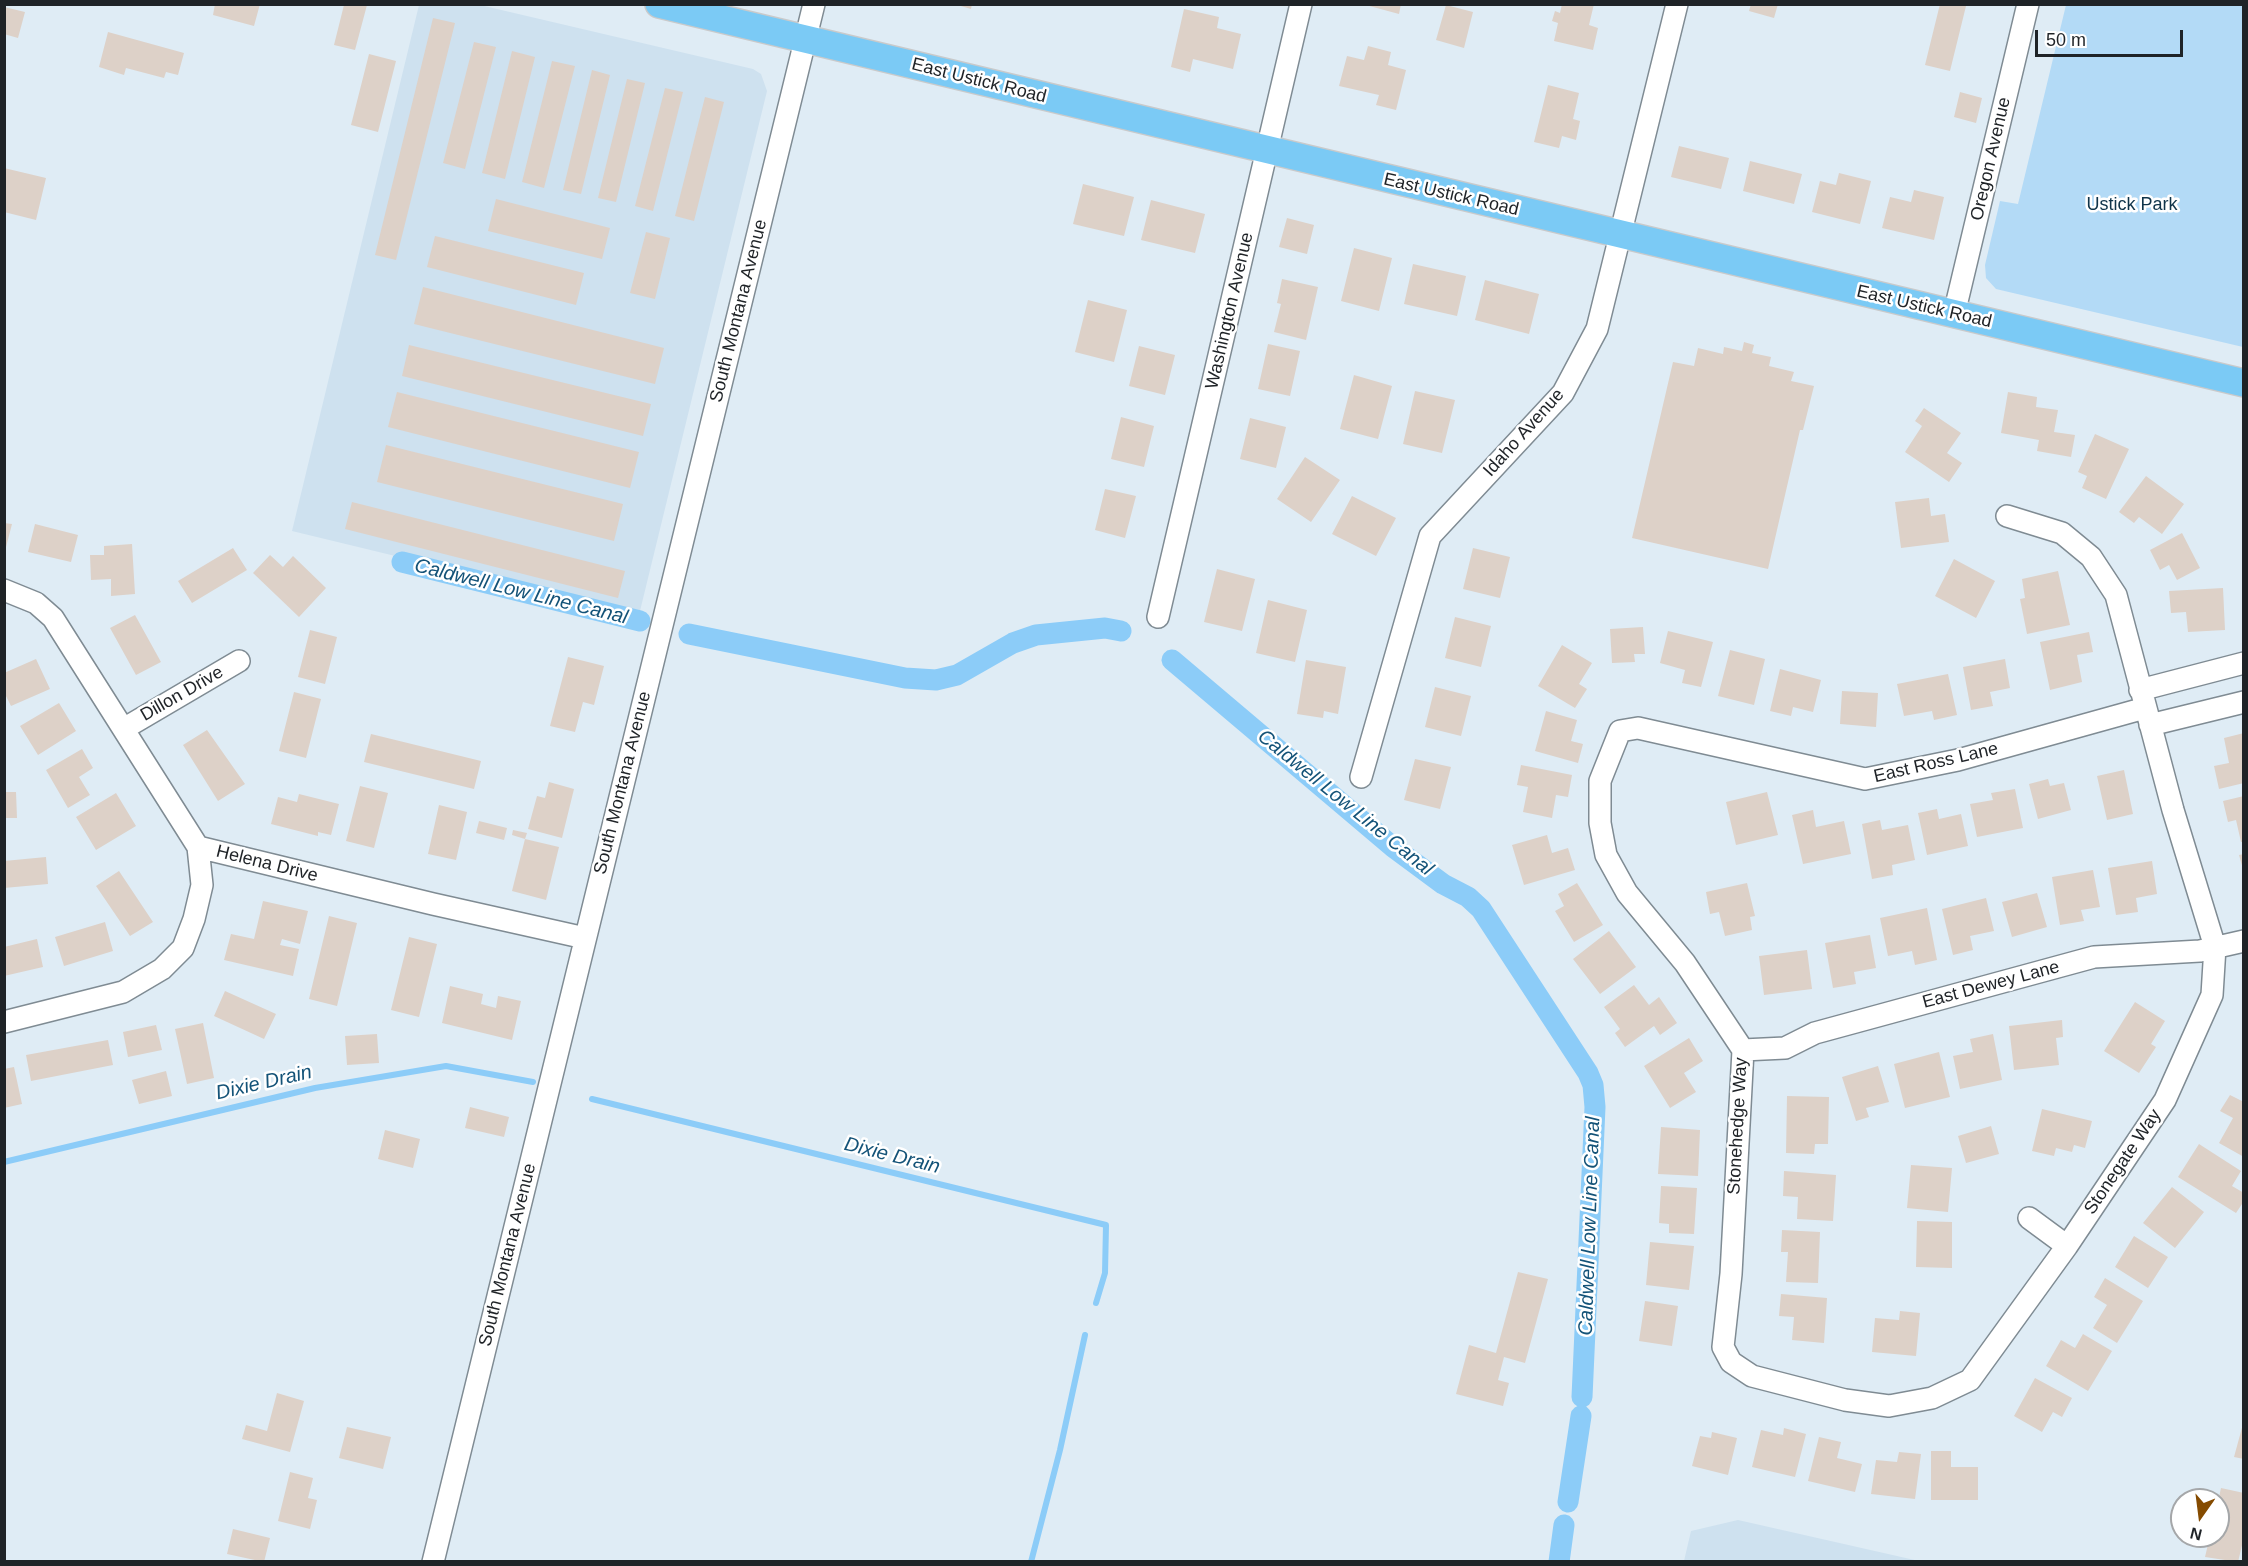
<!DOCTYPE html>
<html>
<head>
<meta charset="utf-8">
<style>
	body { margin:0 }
	#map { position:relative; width:2248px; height:1566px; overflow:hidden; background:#dfecf5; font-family:Helvetica,sans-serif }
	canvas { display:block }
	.frame { position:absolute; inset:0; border:6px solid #1f2327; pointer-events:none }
	.north { position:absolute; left:2170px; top:1488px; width:60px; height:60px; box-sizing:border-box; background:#fff; border:2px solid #a5a7a9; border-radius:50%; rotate:194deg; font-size:16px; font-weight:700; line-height:24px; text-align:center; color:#1f2327 }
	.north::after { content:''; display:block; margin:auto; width:21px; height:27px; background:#854b00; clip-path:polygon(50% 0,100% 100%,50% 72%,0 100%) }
	.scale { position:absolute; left:2035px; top:30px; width:148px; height:27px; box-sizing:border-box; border:3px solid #1f2327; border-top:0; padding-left:8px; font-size:18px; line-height:21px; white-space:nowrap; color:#1f2327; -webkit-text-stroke:4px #fff; paint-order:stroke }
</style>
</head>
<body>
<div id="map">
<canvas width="2248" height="1566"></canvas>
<div class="frame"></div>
<div class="north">N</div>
<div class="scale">50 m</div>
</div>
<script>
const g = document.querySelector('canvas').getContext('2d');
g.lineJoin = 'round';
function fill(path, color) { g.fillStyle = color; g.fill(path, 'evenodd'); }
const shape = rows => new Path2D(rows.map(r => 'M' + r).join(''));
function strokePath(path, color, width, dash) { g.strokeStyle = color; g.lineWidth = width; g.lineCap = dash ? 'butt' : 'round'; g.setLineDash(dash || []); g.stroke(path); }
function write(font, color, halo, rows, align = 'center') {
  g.font = font + ' Helvetica,sans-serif'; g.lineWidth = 5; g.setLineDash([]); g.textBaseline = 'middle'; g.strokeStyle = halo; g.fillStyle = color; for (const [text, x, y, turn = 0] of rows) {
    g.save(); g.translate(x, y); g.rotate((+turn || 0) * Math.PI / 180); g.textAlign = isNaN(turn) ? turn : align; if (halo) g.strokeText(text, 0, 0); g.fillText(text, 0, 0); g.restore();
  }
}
const built = shape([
	[419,5,480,5,753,69,761,74,767,91,639,615,292,531],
	[1738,1520,1919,1561,1684,1561,1691,1531]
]);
const green = shape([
	[2066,5,2243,5,2243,347,1996,289,1986,278,1985,265,2000,201,2018,204]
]);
const stream = shape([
	[592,1099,1106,1225,1105,1273,1096,1303],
	[4,1162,315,1088,446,1066,533,1082],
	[1031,1562,1060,1450,1085,1335]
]);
const canal = shape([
	[402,562,640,621],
	[689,634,905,678,936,680,957,675,1013,643,1036,635,1105,628,1121,631],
	[1172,660,1393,847,1443,884,1468,897,1481,909,1588,1073,1593,1085,1595,1107,1582,1397],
	[1568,1502,1581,1416],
	[1559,1562,1564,1525]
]);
const building = shape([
	[215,4,260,4,254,26,213,15],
	[954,4,972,4,971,9],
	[1362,4,1401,4,1399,14],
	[1562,4,1594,4,1589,25,1598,28,1593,50,1554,41,1558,23,1552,21,1555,11,1560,13],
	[1751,4,1778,4,1774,18,1749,11],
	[1940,4,1966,6,1950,71,1925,65],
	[344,5,367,5,355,50,334,45],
	[1446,5,1473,12,1464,48,1436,40],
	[4,7,25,12,18,38,4,34],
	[1184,9,1219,17,1217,28,1241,34,1233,69,1193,59,1190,72,1171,67],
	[433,18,455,23,396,260,375,255],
	[108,32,184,53,178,75,166,72,164,78,126,68,124,75,99,67],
	[474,42,496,47,465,169,443,163],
	[1368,46,1391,52,1388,65,1406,70,1396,110,1376,105,1379,95,1339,86,1347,56,1364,60],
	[512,51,535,57,505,179,482,173],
	[369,54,396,61,378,132,351,125],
	[552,61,575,66,544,188,522,182],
	[592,70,610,75,581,194,563,190],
	[627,79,645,83,616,202,598,198],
	[1548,85,1579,93,1573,119,1580,121,1576,140,1562,136,1559,148,1534,142],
	[665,88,683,92,653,211,635,206],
	[1960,92,1982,98,1976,123,1954,117],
	[705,97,724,102,694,221,675,216],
	[1679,146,1729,158,1721,189,1671,177],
	[1750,161,1802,174,1794,204,1743,191],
	[4,168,46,178,36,220,4,212],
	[1839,173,1871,181,1860,224,1812,212,1820,181,1836,185],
	[1083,184,1134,197,1124,236,1073,224],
	[1914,190,1944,197,1934,240,1882,228,1890,197,1911,202],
	[496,199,610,228,602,259,488,231],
	[1151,200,1205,214,1195,253,1141,240],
	[1287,218,1314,225,1307,254,1279,247],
	[646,232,670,238,655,299,630,293],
	[435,236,584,273,576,305,427,267],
	[1354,248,1392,258,1379,311,1341,301],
	[1413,264,1466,276,1457,316,1404,304],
	[1282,279,1318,287,1306,340,1274,332,1281,304,1277,303],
	[1485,280,1539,294,1529,334,1475,320],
	[423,287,664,348,655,384,414,324],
	[1088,300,1127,310,1114,362,1075,352],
	[1744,342,1754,345,1752,353,1771,357,1769,366,1794,372,1791,381,1814,386,1803,430,1800,430,1768,569,1632,538,1673,362,1694,366,1698,348,1723,354,1724,347,1742,351],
	[1268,344,1300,351,1290,396,1258,389],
	[409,345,651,404,643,436,402,376],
	[1139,346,1175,355,1165,395,1129,386],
	[1354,375,1392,386,1378,439,1340,429],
	[1415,391,1455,400,1442,453,1403,444],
	[397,392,639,452,630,488,388,427],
	[2008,392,2037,397,2036,407,2058,410,2054,432,2075,435,2071,457,2037,451,2039,440,2001,433],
	[1924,408,1961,433,1947,453,1962,463,1949,482,1905,452,1922,426,1915,421],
	[1121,417,1154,426,1144,467,1111,459],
	[1250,418,1286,427,1276,468,1240,459],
	[2095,434,2129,449,2106,499,2082,488,2087,476,2078,472],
	[386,445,623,504,614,541,377,482],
	[1305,457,1340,480,1311,522,1277,499],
	[2146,476,2184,504,2162,534,2139,517,2134,523,2119,512],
	[1105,489,1136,496,1125,538,1095,530],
	[1352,496,1396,518,1376,556,1332,534],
	[1929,498,1931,516,1945,514,1949,542,1901,548,1895,502],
	[352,502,625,571,618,598,345,529],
	[4,523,12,524,5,551,4,551],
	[35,524,78,535,71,562,28,552],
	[2182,533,2200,568,2177,580,2169,565,2160,570,2150,550],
	[132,544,135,594,111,596,111,579,91,580,90,555,104,555,104,546],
	[233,548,247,570,192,603,178,581],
	[1473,548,1510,557,1500,598,1463,589],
	[270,555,283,567,293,556,326,588,299,617,253,573],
	[1954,559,1995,581,1976,618,1935,596],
	[1217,569,1255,579,1242,631,1204,622],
	[2058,571,2070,625,2027,634,2020,599,2025,598,2022,579],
	[2223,588,2225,630,2188,632,2186,612,2171,613,2169,591],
	[1268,600,1307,610,1295,662,1256,653],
	[135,615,161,662,136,675,110,628],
	[1455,617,1491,626,1481,667,1445,658],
	[1643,627,1645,654,1634,654,1635,662,1612,663,1610,629],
	[310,630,337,637,325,684,298,677],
	[1668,631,1713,642,1701,687,1682,683,1685,670,1660,663],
	[2089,632,2093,652,2077,655,2082,682,2050,690,2040,642],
	[1562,645,1592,663,1579,684,1587,689,1575,708,1538,686],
	[1730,650,1765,659,1754,705,1718,696],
	[568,657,604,666,594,705,583,702,575,732,550,726],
	[36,659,50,689,11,706,4,692,4,673],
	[2005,659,2010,688,1990,692,1993,706,1971,710,1963,667],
	[1306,660,1346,667,1338,714,1324,711,1323,718,1297,714],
	[1780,669,1821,680,1813,712,1793,707,1791,716,1770,711],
	[1948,674,1957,715,1934,720,1932,711,1904,716,1897,684],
	[1435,687,1471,696,1461,736,1425,727],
	[1842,691,1878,693,1876,727,1840,724],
	[294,692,321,699,306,758,279,751],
	[59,703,76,731,38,755,20,726],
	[1546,711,1577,720,1571,741,1583,744,1578,763,1535,751],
	[207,730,245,784,218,801,183,745],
	[2244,733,2244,783,2219,789,2214,766,2229,763,2224,738],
	[371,734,481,761,474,789,364,762],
	[82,749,93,768,79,777,90,795,68,808,46,770],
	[1415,759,1451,767,1440,809,1404,800],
	[1521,765,1572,775,1568,797,1556,795,1552,818,1523,812,1528,787,1517,785],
	[2124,770,2133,814,2107,820,2097,776],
	[2048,779,2050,786,2064,783,2071,810,2038,819,2029,784],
	[549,782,574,789,562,838,528,829,537,796,545,798],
	[360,786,388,793,374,848,346,841],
	[2015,789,2023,828,1977,837,1970,804,1993,800,1991,793],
	[4,792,16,792,17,818,4,818],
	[1767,792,1778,835,1736,845,1726,802],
	[116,793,136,826,96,850,76,817],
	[299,794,339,804,331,835,318,832,318,836,271,824,278,797,297,802],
	[2244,796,2244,842,2241,842,2236,820,2228,822,2223,801],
	[439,805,467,812,456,860,428,854],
	[1937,809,1939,819,1961,814,1968,846,1927,855,1918,813],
	[1813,810,1816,827,1844,821,1851,854,1803,864,1792,815],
	[1880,820,1882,830,1908,825,1915,860,1892,865,1893,875,1872,879,1862,824],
	[479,821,507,828,504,840,476,833],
	[513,830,527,833,525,839,512,835],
	[1547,835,1552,853,1568,848,1575,870,1524,885,1512,845],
	[525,839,559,847,546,900,512,891],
	[2244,854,2244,869,2243,869,2239,855],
	[46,857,48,884,4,888,4,861],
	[2152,861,2157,894,2136,898,2138,912,2116,915,2108,868],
	[2093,870,2100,907,2081,910,2084,921,2060,925,2052,877],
	[119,871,153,922,130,936,96,886],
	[1577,883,1603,925,1574,942,1555,911,1564,906,1558,894],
	[1747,883,1755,916,1750,917,1752,930,1725,936,1719,912,1710,914,1706,892],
	[2037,893,2047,927,2012,937,2002,902],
	[1986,898,1994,931,1970,936,1973,950,1953,955,1942,909],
	[263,901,308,911,300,944,282,939,280,945,299,949,293,976,224,960,231,934,254,939],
	[1927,908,1937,960,1915,965,1912,951,1888,956,1880,918],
	[329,916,357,923,337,1006,309,999],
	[105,922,113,951,64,966,55,937],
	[1609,931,1636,967,1600,994,1573,959],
	[1870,935,1876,968,1854,972,1856,984,1833,988,1825,943],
	[409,937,437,944,419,1017,391,1010],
	[37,939,43,967,4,976,4,947],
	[1807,950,1812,989,1764,995,1759,956],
	[1634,985,1649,1005,1659,997,1677,1023,1660,1035,1654,1026,1625,1047,1615,1033,1620,1029,1604,1007],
	[450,986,483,994,481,1004,496,1008,498,996,521,1001,512,1040,442,1023],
	[225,991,276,1014,264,1039,214,1016],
	[2135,1002,2165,1021,2151,1044,2156,1047,2139,1073,2104,1051],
	[2062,1020,2063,1037,2056,1038,2059,1065,2014,1070,2009,1026],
	[203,1023,214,1078,187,1084,175,1029],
	[156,1025,162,1050,128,1057,123,1032],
	[377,1034,379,1063,347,1065,345,1036],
	[1993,1034,2002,1080,1960,1089,1953,1056,1973,1052,1970,1039],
	[1689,1038,1703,1061,1684,1073,1696,1092,1670,1108,1644,1066],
	[108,1040,113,1065,31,1081,26,1055],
	[1939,1052,1950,1097,1905,1108,1894,1064],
	[1878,1066,1889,1102,1866,1108,1869,1117,1856,1121,1842,1077],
	[14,1067,22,1104,4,1108,4,1069],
	[166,1071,172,1096,139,1104,132,1080],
	[2230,1095,2244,1102,2244,1157,2219,1143,2233,1118,2220,1111],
	[1787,1096,1829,1097,1828,1144,1815,1144,1814,1154,1786,1153],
	[470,1107,509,1117,504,1137,465,1128],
	[2042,1109,2092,1121,2085,1148,2074,1145,2072,1152,2056,1148,2054,1156,2032,1151],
	[1991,1126,1999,1154,1966,1163,1958,1136],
	[1661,1127,1700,1130,1698,1176,1658,1174],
	[385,1130,420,1139,413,1168,378,1159],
	[2199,1144,2241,1171,2232,1186,2244,1193,2244,1201,2236,1213,2178,1177],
	[1911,1165,1952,1168,1948,1212,1907,1208],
	[1784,1171,1836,1175,1833,1221,1797,1219,1798,1197,1783,1196],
	[1661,1186,1697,1188,1694,1234,1669,1233,1669,1224,1659,1223],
	[2172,1187,2204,1212,2175,1248,2143,1223],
	[1917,1221,1952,1222,1952,1268,1916,1267],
	[1782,1230,1820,1232,1818,1283,1786,1282,1788,1252,1781,1252],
	[2134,1236,2168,1257,2148,1288,2115,1267],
	[1650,1242,1694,1246,1689,1290,1646,1285],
	[1518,1272,1548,1279,1525,1363,1504,1357,1498,1380,1509,1383,1503,1406,1456,1394,1469,1345,1496,1353],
	[2105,1278,2143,1301,2117,1343,2093,1328,2107,1305,2094,1297],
	[1781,1294,1827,1298,1824,1343,1792,1340,1794,1317,1779,1316],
	[1645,1301,1678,1306,1672,1346,1639,1341],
	[1900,1311,1920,1313,1916,1356,1872,1352,1875,1318,1899,1320],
	[2083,1334,2112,1351,2088,1391,2046,1366,2061,1340,2075,1348],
	[2035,1378,2072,1398,2062,1417,2053,1412,2042,1432,2014,1416],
	[277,1393,304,1401,290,1452,242,1439,246,1425,267,1431],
	[2243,1424,2244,1424,2244,1459,2234,1457],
	[347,1427,391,1437,383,1469,339,1458],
	[1784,1428,1806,1434,1795,1477,1752,1467,1761,1430,1783,1435],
	[1712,1432,1737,1438,1728,1475,1692,1466,1700,1436,1711,1438],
	[1819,1437,1841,1442,1837,1458,1862,1464,1855,1492,1808,1481],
	[1931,1451,1951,1451,1951,1467,1978,1467,1978,1500,1931,1500],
	[1899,1452,1921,1454,1915,1499,1871,1494,1876,1460,1897,1462],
	[290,1472,313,1478,308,1498,317,1500,310,1529,278,1521],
	[2221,1488,2244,1493,2244,1537,2238,1562,2205,1557,2210,1536,2218,1536,2218,1502],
	[233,1529,270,1538,264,1562,227,1554]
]);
const minor = shape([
	[1954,314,2028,4],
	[2007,516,2062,533,2091,557,2116,595,2173,810,2215,947,2212,995,2165,1100,2067,1246,1970,1380,1932,1398,1889,1406,1845,1400,1752,1376,1731,1362,1723,1347,1731,1274,1743,1050,1685,963,1627,893,1606,855,1600,823,1600,781,1620,731,1638,728,1865,779,1958,760,2145,708],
	[4,590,36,603,53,618,198,847,433,904,585,938],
	[1158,617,1301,4],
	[2140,690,2244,663],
	[2150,725,2244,702],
	[125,728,239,661],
	[1361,777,1430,536,1563,393,1597,329,1677,4],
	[4,1022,123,992,162,969,183,948,194,919,202,885,198,847],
	[1743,1050,1785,1048,1815,1033,2094,957,2200,951,2244,941],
	[2029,1218,2067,1246],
	[433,1562,814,4]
]);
const major = shape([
	[659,4,2244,383]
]);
const streetNames = [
	["East Ustick Road",979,81,14],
	["Oregon Avenue",1991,159,-77],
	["East Ustick Road",1451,195,13],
	["East Ustick Road",1924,307,13],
	["South Montana Avenue",739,311,-76],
	["Washington Avenue",1230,311,-77],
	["Idaho Avenue",1524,433,-48],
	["Dillon Drive",182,694,-30],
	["East Ross Lane",1936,763,-13],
	["South Montana Avenue",623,783,-76],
	["Helena Drive",267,864,14],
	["East Dewey Lane",1991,985,-15],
	["Stonehedge Way",1738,1126,-87],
	["Stonegate Way",2123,1162,-56],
	["South Montana Avenue",508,1255,-76]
];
const parkNames = [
	["Ustick Park",2132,205]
];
const waterNames = [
	["Caldwell Low Line Canal",521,592,14],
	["Caldwell Low Line Canal",1345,803,39],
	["Dixie Drain",264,1083,-13],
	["Dixie Drain",892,1156,14],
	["Caldwell Low Line Canal",1590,1226,-88]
];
fill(built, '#cee1ef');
fill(green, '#b3daf6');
strokePath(stream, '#8cccf8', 6);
strokePath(canal, '#8cccf8', 21);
fill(building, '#ddd1c8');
strokePath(minor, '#7f8b93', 24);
strokePath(major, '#c9cacb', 30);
strokePath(minor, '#fff', 21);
strokePath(major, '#7bcaf5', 27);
write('18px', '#1f2327', '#fff', streetNames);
write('18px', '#0f344a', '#fff', parkNames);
write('italic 20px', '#145378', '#fff', waterNames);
</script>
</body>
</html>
